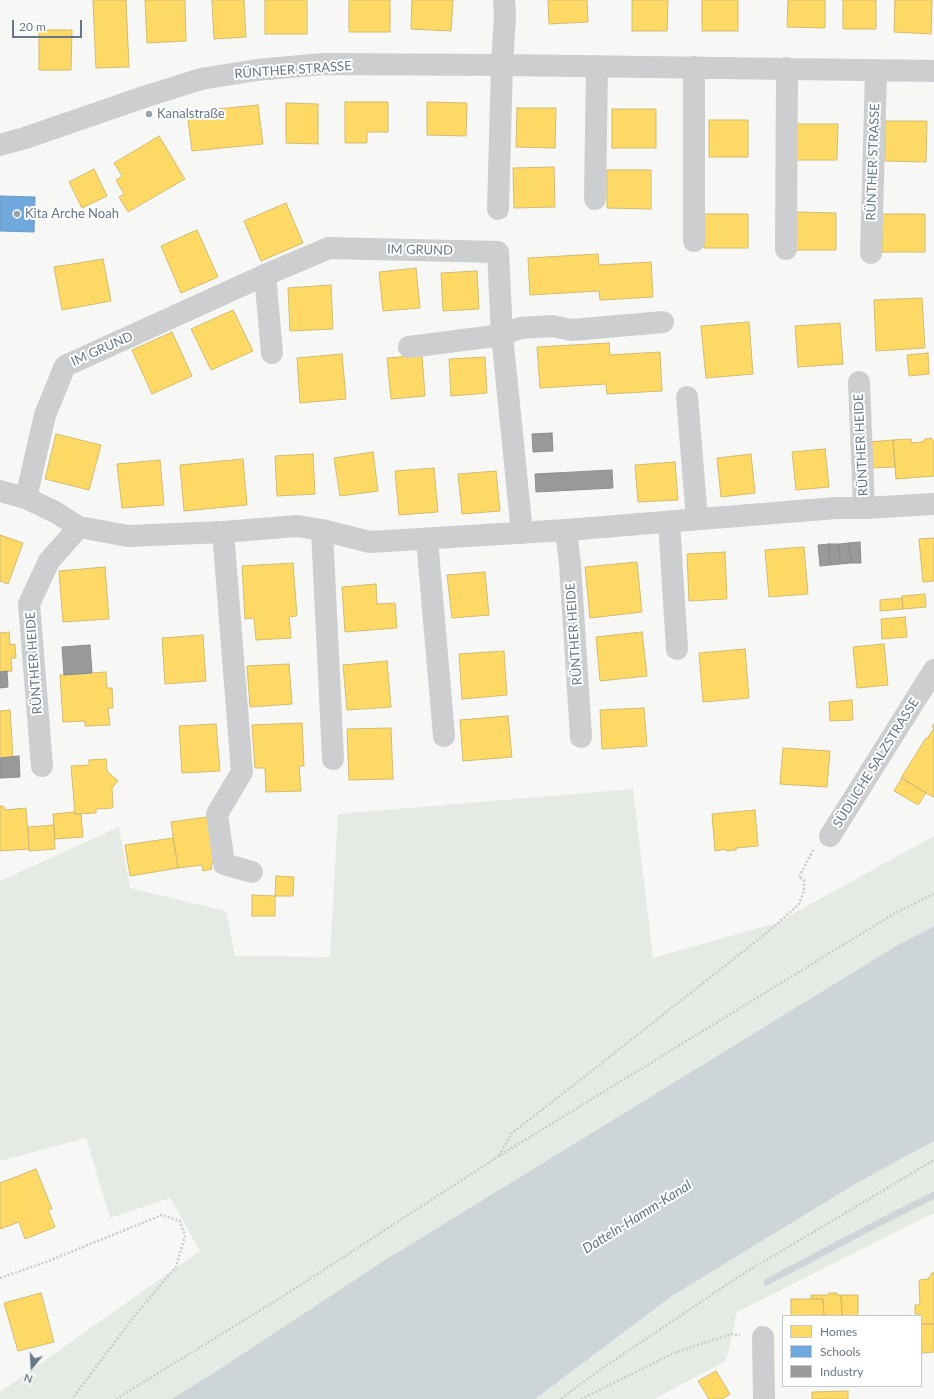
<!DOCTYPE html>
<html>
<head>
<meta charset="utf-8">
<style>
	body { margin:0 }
	#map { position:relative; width:934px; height:1399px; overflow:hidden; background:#f7f7f6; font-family:Lato,sans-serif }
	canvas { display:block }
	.legend { position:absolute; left:782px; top:1315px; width:140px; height:72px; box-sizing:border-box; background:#fff; border:1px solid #c2c9cf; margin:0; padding:5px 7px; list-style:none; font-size:12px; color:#677786 }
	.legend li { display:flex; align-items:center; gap:8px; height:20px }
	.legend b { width:20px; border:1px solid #c2c9cf }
	.north { position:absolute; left:12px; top:1347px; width:40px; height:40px; -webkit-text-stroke:3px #fff; paint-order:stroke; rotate:198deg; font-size:11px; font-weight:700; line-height:16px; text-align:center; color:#677786 }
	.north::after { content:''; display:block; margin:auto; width:14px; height:18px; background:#677786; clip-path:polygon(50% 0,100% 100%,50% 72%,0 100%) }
	.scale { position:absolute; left:12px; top:20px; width:70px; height:18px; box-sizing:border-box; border:2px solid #677786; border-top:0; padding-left:5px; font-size:12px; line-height:14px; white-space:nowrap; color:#677786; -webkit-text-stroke:3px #fff; paint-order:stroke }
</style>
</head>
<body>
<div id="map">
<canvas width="934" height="1399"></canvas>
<ul class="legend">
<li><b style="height:11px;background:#ffd966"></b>Homes</li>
<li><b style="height:11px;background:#6fa8dc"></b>Schools</li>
<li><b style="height:11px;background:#999"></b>Industry</li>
</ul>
<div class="north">N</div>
<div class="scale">20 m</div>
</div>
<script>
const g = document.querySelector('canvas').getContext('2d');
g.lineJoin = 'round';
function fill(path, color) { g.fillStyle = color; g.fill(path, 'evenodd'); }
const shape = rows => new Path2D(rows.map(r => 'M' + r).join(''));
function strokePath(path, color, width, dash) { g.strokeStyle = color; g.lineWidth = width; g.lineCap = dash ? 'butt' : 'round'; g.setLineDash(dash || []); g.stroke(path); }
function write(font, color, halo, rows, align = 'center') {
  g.font = font + ' Lato,sans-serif'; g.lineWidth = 4; g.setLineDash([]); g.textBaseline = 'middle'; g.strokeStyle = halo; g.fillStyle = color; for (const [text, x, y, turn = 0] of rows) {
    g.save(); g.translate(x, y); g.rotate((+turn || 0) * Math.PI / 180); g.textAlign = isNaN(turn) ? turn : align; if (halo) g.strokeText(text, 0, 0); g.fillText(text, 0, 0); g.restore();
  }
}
const green = shape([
	[633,789,653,958,776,923,934,836,934,926,896,946,385,1260,212,1374,171,1399,0,1399,0,1392,200,1251,170,1198,110,1218,86,1138,0,1161,0,881,119,827,130,888,226,911,235,956,330,957,338,814],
	[934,1141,934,1213,737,1312,726,1361,654,1399,535,1399,672,1296,857,1183]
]);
const water = shape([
	[934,926,934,1141,857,1183,672,1296,535,1399,171,1399,212,1374,385,1260,896,946]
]);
const homes = shape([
	[93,0,126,0,129,67,96,68,93,0],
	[145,0,185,0,186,41,147,43,145,0],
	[212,0,244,0,246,37,214,39,212,0],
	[265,0,307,0,307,34,265,34,265,0],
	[349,0,390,0,390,32,349,32,349,0],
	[412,0,453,0,451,31,411,29,412,0],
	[548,0,587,0,588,22,549,24,548,0],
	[632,0,668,0,667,31,632,31,632,0],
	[702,0,738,0,738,31,702,31,702,0],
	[788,0,825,0,825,28,787,27,788,0],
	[843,0,876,0,876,29,843,29,843,0],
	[895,0,932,0,931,34,894,32,895,0],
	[39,30,72,30,71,70,39,70,39,30],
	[345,102,388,102,388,132,367,132,367,143,345,143,345,102],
	[427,102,467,103,466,136,427,135,427,102],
	[286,103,318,104,318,144,286,143,286,103],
	[258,105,263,144,192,151,187,112,258,105],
	[517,108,556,108,555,148,516,147,517,108],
	[612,109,656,109,656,148,612,148,612,109],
	[709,120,748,120,748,157,709,157,709,120],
	[885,121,927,121,926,162,885,161,885,121],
	[796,124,838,124,837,160,796,160,796,124],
	[159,136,185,179,128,212,119,197,124,194,116,180,122,176,114,163,159,136],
	[554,167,555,207,514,208,513,168,554,167],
	[94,169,107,196,82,208,69,182,94,169],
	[607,170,651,170,651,209,607,208,607,170],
	[286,203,303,243,261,261,244,221,286,203],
	[796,212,836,213,836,250,796,250,796,212],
	[704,214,748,214,748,248,704,248,704,214],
	[882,214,925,214,925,252,882,252,882,214],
	[197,230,218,277,181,293,161,246,197,230],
	[598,254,599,265,651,262,653,297,600,300,599,291,530,295,528,258,598,254],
	[103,259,111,301,62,310,54,267,103,259],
	[416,268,420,308,383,311,379,272,416,268],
	[477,271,479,309,443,311,441,273,477,271],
	[331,285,333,329,290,331,288,288,331,285],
	[922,298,925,348,876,351,874,300,922,298],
	[233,310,253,351,211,370,191,329,233,310],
	[749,322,753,374,706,378,701,326,749,322],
	[840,323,843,364,798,367,795,326,840,323],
	[172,332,192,376,152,394,132,350,172,332],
	[609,343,610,355,660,352,662,391,607,394,606,384,540,388,537,347,609,343],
	[928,353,929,374,909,376,907,355,928,353],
	[342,354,346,399,300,403,297,358,342,354],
	[422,355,425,396,391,399,387,358,422,355],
	[485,357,487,393,451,396,449,359,485,357],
	[56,434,101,445,89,490,45,479,56,434],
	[931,438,934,441,934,476,896,479,893,440,911,439,911,443,922,442,925,439,931,438],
	[893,440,895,467,871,468,869,442,893,440],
	[825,449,829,487,796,490,792,452,825,449],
	[373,452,378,491,340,496,334,458,373,452],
	[313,454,315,494,277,496,275,456,313,454],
	[751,454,755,493,721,497,717,458,751,454],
	[243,459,247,505,184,511,180,465,243,459],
	[160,460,164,505,122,508,117,464,160,460],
	[675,462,678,500,638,502,635,465,675,462],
	[434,468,438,512,399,515,395,471,434,468],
	[496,471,500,511,462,514,458,474,496,471],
	[0,535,23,543,8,584,0,581,0,535],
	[934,538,934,581,923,582,919,539,934,538],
	[804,547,808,594,769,597,765,550,804,547],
	[725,552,727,599,689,601,687,554,725,552],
	[637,562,642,612,590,618,585,567,637,562],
	[293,563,297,616,289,617,291,638,256,640,254,618,245,619,242,566,293,563],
	[105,567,109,619,63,622,59,571,105,567],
	[485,572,489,615,452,618,447,575,485,572],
	[376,584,377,604,395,603,397,628,345,632,342,587,376,584],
	[925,594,926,607,903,609,902,596,925,594],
	[902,598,903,609,880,611,880,600,902,598],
	[905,617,907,637,882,639,881,619,905,617],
	[9,632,10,645,15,644,16,658,11,658,12,671,0,672,0,633,9,632],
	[642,632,647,676,600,681,596,637,642,632],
	[203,635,206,681,165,684,162,638,203,635],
	[884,644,888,685,857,688,853,647,884,644],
	[745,649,749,698,703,702,699,653,745,649],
	[504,651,507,695,462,699,459,654,504,651],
	[387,661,391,707,347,710,343,665,387,661],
	[289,664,292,704,250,707,247,666,289,664],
	[106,672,107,688,112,688,113,708,108,708,110,725,85,726,85,721,63,722,60,675,106,672],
	[852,700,853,720,830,721,829,702,852,700],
	[644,708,647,746,602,749,600,710,644,708],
	[10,710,13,758,0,758,0,711,10,710],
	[508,716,512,757,463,761,460,720,508,716],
	[302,723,304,766,299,766,301,791,266,792,265,768,255,768,252,725,302,723],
	[216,724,220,771,182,773,179,726,216,724],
	[934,724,934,797,933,797,901,778,926,738,927,739,934,728,932,727,934,724],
	[391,728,393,779,349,780,347,729,391,728],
	[783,748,830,751,827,787,780,784,783,748],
	[106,759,107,771,118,781,112,788,113,808,96,809,96,813,75,814,71,766,89,765,89,760,106,759],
	[902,778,926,793,918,805,894,791,902,778],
	[0,806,3,806,6,810,26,808,29,849,0,851,0,806],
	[755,810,758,846,736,848,736,850,726,851,726,849,715,851,712,814,755,810],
	[74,812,75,814,81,814,83,837,55,839,53,814,74,812],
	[207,817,214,863,211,863,212,869,203,871,202,865,178,868,171,822,207,817],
	[54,825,55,849,29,851,28,827,54,825],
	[173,838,178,868,130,876,125,845,173,838],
	[276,876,294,877,293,896,275,896,276,876],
	[252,895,275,896,275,916,252,916,252,895],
	[36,1169,52,1209,48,1210,55,1227,25,1239,19,1222,0,1229,0,1183,36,1169],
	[932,1273,934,1273,934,1324,921,1324,920,1314,915,1314,915,1305,920,1305,919,1280,928,1279,932,1273],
	[41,1293,54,1342,18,1351,4,1303,41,1293],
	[829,1293,837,1293,837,1295,841,1295,842,1316,824,1316,823,1299,811,1299,811,1295,829,1295,829,1293],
	[841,1295,858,1295,858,1316,842,1316,841,1295],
	[791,1299,823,1299,824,1316,791,1316,791,1299],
	[921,1324,934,1324,934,1352,922,1353,921,1324],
	[716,1371,730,1394,722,1399,709,1399,698,1381,716,1371],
	[848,1391,848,1399,812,1399,812,1392,848,1391]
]);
const schools = shape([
	[0,196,35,197,34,232,0,231,0,196]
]);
const industry = shape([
	[552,433,553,451,533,452,532,434,552,433],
	[612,470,613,488,536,492,535,474,612,470],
	[860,542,861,563,851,563,849,543,860,542],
	[849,543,851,563,840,564,839,544,849,543],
	[829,544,839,544,840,564,830,565,829,544],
	[829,544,830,565,820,566,818,545,829,544],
	[90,645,92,673,64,675,62,647,90,645],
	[7,671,8,687,0,688,0,672,7,671],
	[19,756,20,777,0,778,0,758,19,756]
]);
const stream = shape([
	[767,1282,869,1228,934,1195]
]);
const path = shape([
	[499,1155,512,1133,584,1077,769,931,799,904,804,891,804,880,799,877,813,850],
	[0,1278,46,1262,162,1215,180,1221,185,1236,176,1267,140,1309,72,1399],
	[116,1399,285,1295,499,1156,895,913,934,894],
	[561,1399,591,1376,738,1277,934,1160],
	[581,1399,674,1353,716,1339,732,1334,740,1335]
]);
const minor = shape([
	[0,145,25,138,144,97,201,79,257,70,323,64,502,65,934,71],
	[595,199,597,66],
	[498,209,502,65,505,16,504,0],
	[694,241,694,67],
	[786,249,787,68],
	[871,253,876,71],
	[265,275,272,353],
	[409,347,502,335,520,328,552,326,572,330,663,322],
	[859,382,864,508],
	[687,397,697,519],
	[0,491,26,498,55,512,79,527,128,536,223,532,297,526,322,530,370,542,566,530,836,508,864,508,934,504],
	[26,498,45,415,65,366,265,275,329,248,498,252,502,335,522,533],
	[669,522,677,649],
	[322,530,333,759],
	[566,530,570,564,581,737],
	[223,532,242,772,217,814,224,864,252,872],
	[427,539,444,736],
	[42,766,29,604,49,561,79,527],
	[830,836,934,670],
	[763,1337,764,1399]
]);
const markers = [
	[149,114,4,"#99a4ad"],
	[17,214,4,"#99a4ad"]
];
const streetNames = [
	["RÜNTHER STRASSE",293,70,-4],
	["RÜNTHER STRASSE",873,162,-88],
	["IM GRUND",420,250,1],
	["IM GRUND",102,349,-24],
	["RÜNTHER HEIDE",861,445,-93],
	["RÜNTHER HEIDE",574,634,-94],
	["RÜNTHER HEIDE",34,663,-94],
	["SÜDLICHE SALZSTRASSE",876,763,-58]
];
const poiNames = [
	["Kanalstraße",157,114],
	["Kita Arche Noah",25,214]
];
const waterNames = [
	["Datteln-Hamm-Kanal",637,1217,-32]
];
fill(green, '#e6eae4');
fill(water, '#ced5d8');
fill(homes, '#ffd966');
strokePath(homes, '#d1bc70', 1);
fill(schools, '#6fa8dc');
strokePath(schools, '#6d99c2', 1);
fill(industry, '#999');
strokePath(industry, '#8a8f93', 1);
strokePath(stream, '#ced5d8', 7);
strokePath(path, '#cbcccc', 2.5, [2, 2]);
strokePath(minor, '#cccecf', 22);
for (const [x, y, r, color] of markers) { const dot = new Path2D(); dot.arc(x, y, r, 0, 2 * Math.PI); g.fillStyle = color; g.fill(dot); strokePath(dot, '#fff', 1.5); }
write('13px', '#677786', '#fff', streetNames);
write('13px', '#677786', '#fff', poiNames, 'left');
write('italic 14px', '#637781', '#fff', waterNames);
</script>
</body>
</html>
